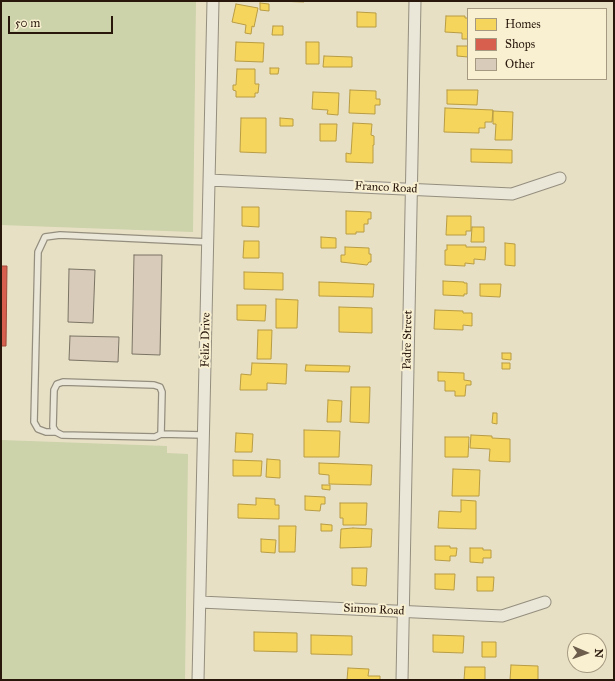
<!DOCTYPE html>
<html>
<head>
<meta charset="utf-8">
<style>
	body { margin:0 }
	#map { position:relative; width:615px; height:681px; overflow:hidden; background:#e7e0c5; font-family:"IM FELL Great Primer",serif }
	canvas { display:block }
	.frame { position:absolute; inset:0; border:2px solid #29170c; pointer-events:none }
	.legend { position:absolute; left:467px; top:8px; width:140px; height:72px; box-sizing:border-box; background:#f8f0d0; border:1px solid #a59982; margin:0; padding:5px 7px; list-style:none; font-size:12px; color:#29170c }
	.legend li { display:flex; align-items:center; gap:8px; height:20px }
	.legend b { width:20px; border:1px solid #a59982 }
	.north { position:absolute; left:567px; top:633px; width:40px; height:40px; box-sizing:border-box; background:#f8f0d0; border:1px solid #a59982; border-radius:50%; rotate:92deg; font-size:11px; font-weight:700; line-height:16px; text-align:center; color:#29170c }
	.north::after { content:''; display:block; margin:auto; width:14px; height:18px; background:#6c5d4d; clip-path:polygon(50% 0,100% 100%,50% 72%,0 100%) }
	.scale { position:absolute; left:8px; top:16px; width:105px; height:18px; box-sizing:border-box; border:2px solid #29170c; border-top:0; padding-left:5px; font-size:12px; line-height:14px; white-space:nowrap; color:#29170c; -webkit-text-stroke:3px #f8f0d0; paint-order:stroke }
</style>
</head>
<body>
<div id="map">
<canvas width="615" height="681"></canvas>
<div class="frame"></div>
<ul class="legend">
<li><b style="height:11px;background:#f6d55c"></b>Homes</li>
<li><b style="height:11px;background:#d6604d"></b>Shops</li>
<li><b style="height:11px;background:#d9cbb9"></b>Other</li>
</ul>
<div class="north">N</div>
<div class="scale">50 m</div>
</div>
<script>
const g = document.querySelector('canvas').getContext('2d');
g.lineJoin = 'round';
function fill(path, color) { g.fillStyle = color; g.fill(path, 'evenodd'); }
const shape = rows => new Path2D(rows.map(r => 'M' + r).join(''));
function strokePath(path, color, width, dash) { g.strokeStyle = color; g.lineWidth = width; g.lineCap = dash ? 'butt' : 'round'; g.setLineDash(dash || []); g.stroke(path); }
function write(font, color, halo, rows, align = 'center') {
  g.font = font + ' "IM FELL Great Primer",serif'; g.lineWidth = 4; g.setLineDash([]); g.textBaseline = 'middle'; g.strokeStyle = halo; g.fillStyle = color; for (const [text, x, y, turn = 0] of rows) {
    g.save(); g.translate(x, y); g.rotate((+turn || 0) * Math.PI / 180); g.textAlign = isNaN(turn) ? turn : align; if (halo) g.strokeText(text, 0, 0); g.fillText(text, 0, 0); g.restore();
  }
}
const green = shape([
	[1,1,196,1,193,232,1,225],
	[1,440,167,446,167,453,188,454,185,680,1,680]
]);
const homes = shape([
	[277,1,304,1,304,2,277,1],
	[260,3,269,4,269,11,260,10,260,3],
	[236,4,258,8,254,27,252,26,251,34,245,33,246,25,232,22,236,4],
	[357,12,376,13,376,27,357,27,357,12],
	[446,16,465,16,465,18,468,18,468,39,462,39,462,33,445,32,446,16],
	[273,26,283,26,283,35,272,35,273,26],
	[236,42,264,43,263,62,235,61,236,42],
	[306,42,319,42,319,64,306,64,306,42],
	[457,46,468,46,468,57,457,56,457,46],
	[324,56,352,57,352,67,323,67,324,56],
	[270,68,279,68,278,74,270,74,270,68],
	[237,69,255,69,255,84,259,84,258,93,255,93,255,97,236,97,236,91,233,90,233,85,236,85,237,69],
	[350,90,376,91,376,99,380,99,380,105,375,105,375,114,349,113,350,90],
	[447,90,478,90,477,105,447,104,447,90],
	[313,92,339,93,338,115,327,114,328,110,312,109,313,92],
	[445,108,493,110,492,122,485,122,485,128,479,128,479,133,444,132,445,108],
	[493,111,513,112,512,140,495,140,496,124,493,124,493,111],
	[241,118,266,118,266,153,240,152,241,118],
	[280,118,293,119,293,126,280,126,280,118],
	[353,123,372,124,371,135,374,136,374,145,373,145,373,163,346,162,346,153,351,154,353,123],
	[320,124,337,124,336,141,320,141,320,124],
	[471,149,512,150,512,163,471,162,471,149],
	[242,207,259,207,259,227,242,226,242,207],
	[346,211,371,212,371,219,368,219,368,224,364,224,364,232,356,232,356,234,346,234,346,211],
	[447,216,471,216,471,231,466,231,466,235,446,235,447,216],
	[472,227,484,227,484,242,471,242,472,227],
	[321,237,336,238,336,248,321,248,321,237],
	[244,241,259,241,259,258,243,258,244,241],
	[505,243,515,244,515,266,505,265,505,243],
	[447,245,466,245,466,247,486,247,485,260,474,259,474,264,465,263,465,266,445,265,445,250,447,250,447,245],
	[345,247,369,248,369,254,371,254,371,262,369,262,367,265,341,262,341,255,345,255,345,247],
	[244,272,283,273,283,290,244,289,244,272],
	[443,281,464,282,464,283,467,283,467,294,464,294,464,296,443,295,443,281],
	[319,282,374,284,373,297,319,296,319,282],
	[480,284,501,284,500,297,480,296,480,284],
	[276,299,298,300,297,328,276,328,276,299],
	[237,305,266,305,265,321,237,320,237,305],
	[339,307,372,308,372,333,339,332,339,307],
	[435,310,463,311,463,313,472,313,472,326,463,325,463,330,434,329,435,310],
	[258,330,272,330,271,359,257,359,258,330],
	[502,353,511,353,511,360,502,359,502,353],
	[252,363,287,364,286,384,267,383,267,390,240,390,241,374,251,375,252,363],
	[502,363,510,363,510,369,502,369,502,363],
	[306,365,350,366,349,372,305,371,306,365],
	[438,372,464,373,464,380,471,381,471,385,466,385,465,396,455,396,455,391,445,391,445,381,438,381,438,372],
	[351,387,370,387,369,423,350,422,351,387],
	[328,400,342,401,341,422,327,422,328,400],
	[493,413,497,413,497,424,492,423,493,413],
	[304,430,340,431,339,457,304,457,304,430],
	[236,433,253,434,252,452,235,452,236,433],
	[471,435,492,436,492,438,510,439,510,462,489,461,490,449,470,448,471,435],
	[445,437,469,437,468,457,445,457,445,437],
	[267,459,280,460,280,478,266,477,267,459],
	[233,460,262,461,261,476,233,476,233,460],
	[319,463,372,465,371,485,329,484,329,475,319,474,319,463],
	[453,469,480,470,479,496,452,496,453,469],
	[322,485,330,485,330,490,322,489,322,485],
	[305,496,325,497,325,504,321,504,320,511,305,510,305,496],
	[256,498,275,499,275,505,279,505,279,519,238,518,238,504,256,505,256,498],
	[461,500,476,501,476,529,438,528,439,511,461,512,461,500],
	[340,503,367,503,366,525,343,525,343,518,340,518,340,503],
	[321,524,332,525,332,531,321,531,321,524],
	[279,526,296,526,295,552,279,552,279,526],
	[353,528,372,529,371,547,340,548,341,529,353,528],
	[261,539,276,540,275,553,261,552,261,539],
	[435,546,450,546,450,548,457,548,456,556,450,556,450,561,435,560,435,546],
	[470,548,483,548,483,550,491,550,491,558,483,558,483,563,470,562,470,548],
	[352,568,367,568,366,586,352,585,352,568],
	[435,574,455,574,454,590,435,589,435,574],
	[477,577,494,577,493,591,477,591,477,577],
	[254,632,297,633,297,652,254,651,254,632],
	[311,635,352,636,352,655,311,654,311,635],
	[433,635,464,636,463,653,433,652,433,635],
	[482,642,496,642,496,657,482,657,482,642],
	[511,665,538,666,538,680,510,680,511,665],
	[465,667,485,667,485,680,464,680,465,667],
	[348,668,369,669,368,676,380,676,380,680,347,680,348,668]
]);
const shops = shape([
	[1,266,7,266,6,346,1,346,1,266]
]);
const building = shape([
	[134,255,162,255,160,355,132,354,134,255],
	[69,269,95,270,93,323,68,322,69,269],
	[70,336,119,337,118,362,69,360,70,336]
]);
const lane = shape([
	[56,432,46,432,38,429,34,422,38,252,45,237,60,235,208,242],
	[161,434,162,392,160,387,154,385,63,382,57,384,54,390,53,427,56,432,62,435,155,437,161,434,203,435]
]);
const street = shape([
	[209,180,512,194,560,178],
	[200,602,502,616,545,602],
	[198,680,213,1],
	[402,680,415,1]
]);
const streetNames = [
	["Franco Road",386,188,3],
	["Feliz Drive",206,340,-89],
	["Padre Street",408,340,-89],
	["Simon Road",374,610,3]
];
fill(green, '#ccd2aa');
fill(homes, '#f6d55c');
strokePath(homes, '#b89c44', 1);
fill(shops, '#d6604d');
strokePath(shops, '#a24a3a', 1);
fill(building, '#d9cbb9');
strokePath(building, '#7a7364', 1);
strokePath(lane, '#948e7e', 8);
strokePath(street, '#948e7e', 13);
strokePath(lane, '#eae7d9', 5.5);
strokePath(street, '#eae7d9', 11);
write('12px', '#29170c', '#f8f0d0', streetNames);
</script>
</body>
</html>
